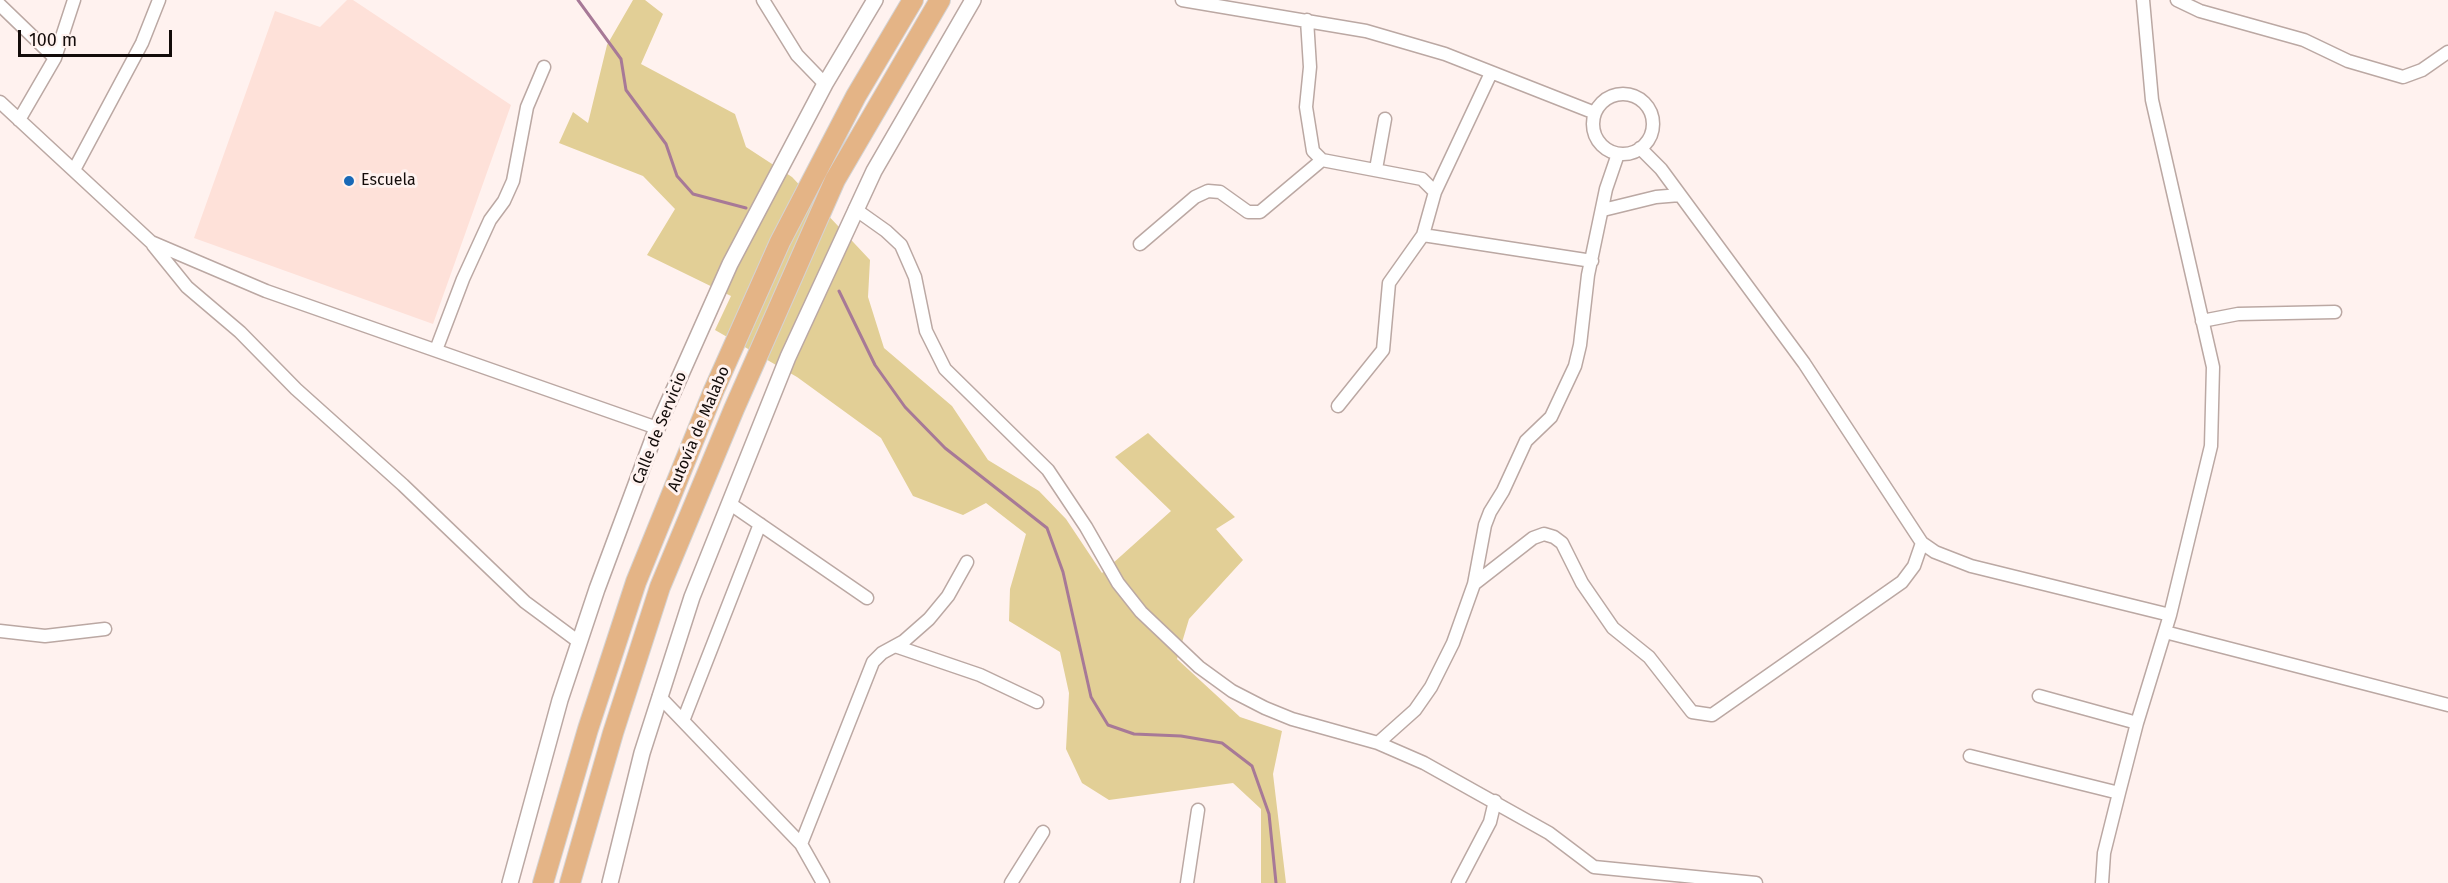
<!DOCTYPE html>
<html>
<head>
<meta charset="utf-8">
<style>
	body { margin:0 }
	#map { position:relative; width:2448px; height:883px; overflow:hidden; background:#fff2ef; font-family:"Fira Sans",sans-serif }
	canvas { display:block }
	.scale { position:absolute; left:18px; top:30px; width:154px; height:27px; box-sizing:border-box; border:3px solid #130c0a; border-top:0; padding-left:8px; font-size:18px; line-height:21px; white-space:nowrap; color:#130c0a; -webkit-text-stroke:4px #fff2ef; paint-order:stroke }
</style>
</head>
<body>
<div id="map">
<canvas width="2448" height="883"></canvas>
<div class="scale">100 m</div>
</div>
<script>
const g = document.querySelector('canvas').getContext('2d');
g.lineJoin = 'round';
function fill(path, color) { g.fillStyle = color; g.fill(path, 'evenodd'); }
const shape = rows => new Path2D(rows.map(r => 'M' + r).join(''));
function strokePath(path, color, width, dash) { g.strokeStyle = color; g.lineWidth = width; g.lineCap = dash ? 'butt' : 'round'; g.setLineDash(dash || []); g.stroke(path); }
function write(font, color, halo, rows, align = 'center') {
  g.font = font + ' "Fira Sans",sans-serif'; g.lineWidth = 6; g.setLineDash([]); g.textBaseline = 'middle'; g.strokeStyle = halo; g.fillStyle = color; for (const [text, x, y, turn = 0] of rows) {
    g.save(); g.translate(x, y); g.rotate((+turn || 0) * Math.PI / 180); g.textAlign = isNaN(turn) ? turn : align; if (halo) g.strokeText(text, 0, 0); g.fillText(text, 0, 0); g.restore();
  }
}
const built = shape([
	[347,0,353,0,511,105,433,324,194,238,275,11,320,27]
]);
const green = shape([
	[633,0,645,0,663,14,641,64,735,114,746,147,792,177,870,260,868,297,884,348,952,406,988,460,1039,491,1066,519,1102,573,1171,511,1115,457,1148,433,1235,517,1216,529,1243,560,1189,619,1177,659,1240,717,1282,731,1273,774,1286,883,1261,883,1261,809,1233,783,1109,800,1082,783,1066,749,1069,693,1060,652,1009,621,1010,589,1026,534,986,503,963,515,913,496,881,438,797,377,715,330,731,296,647,255,675,209,643,176,559,143,573,112,588,123,607,45]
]);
const stream = shape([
	[578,0,621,59,626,90,666,144,677,176,693,194,746,208],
	[839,291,875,365,905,407,945,448,1047,528,1063,572,1091,697,1108,725,1134,734,1181,736,1222,743,1252,766,1269,814,1276,883]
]);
const minor = shape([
	[763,0,797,55,825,84],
	[1182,0,1366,31,1445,54,1595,113],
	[2177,0,2200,11,2304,40,2348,61,2403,77,2422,70,2448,52],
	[0,5,55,58],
	[1307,20,1310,67,1306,107,1313,151,1322,160,1422,179,1435,192],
	[1491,73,1435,192,1423,235,1592,261],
	'1593 124a30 30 0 1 1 60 0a30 30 0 1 1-60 0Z',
	[0,102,151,242,266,291,657,428],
	[19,120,55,58,74,0],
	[1640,148,1661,169,1804,363,1922,543,1935,552,1971,566,2170,615],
	[1376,169,1385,119],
	[74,170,142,43,159,0],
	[855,209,886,231,901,245,915,277,926,331,945,369,1048,470,1086,527,1118,583,1141,612,1199,667,1232,691,1265,708,1292,719,1378,743,1424,763,1549,833,1594,867,1756,883],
	[1603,210,1656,197,1680,195],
	[1140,244,1195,197,1208,191,1220,192,1248,212,1260,212,1322,160],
	[153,245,187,287,240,332,296,389,403,485,525,602,579,642],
	[2202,321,2238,314,2335,312],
	[436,350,463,279,490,220,504,201,513,181,527,107,544,67],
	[1338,406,1383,350,1389,283,1423,235],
	[729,503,867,598],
	[1474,584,1533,538,1544,534,1554,537,1562,543,1582,583,1613,628,1649,657,1692,712,1712,715,1902,582,1914,566,1922,543],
	[0,631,45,636,105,629],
	[2165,632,2448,705],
	[895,646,980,675,1037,702],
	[659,696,801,844,823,883],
	[2039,696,2137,723],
	[683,721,760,524],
	[1378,743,1415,710,1431,687,1453,643,1474,584,1485,525,1490,512,1503,491,1526,441,1551,417,1575,366,1580,345,1588,275,1606,189,1618,154],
	[1970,756,2119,793],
	[801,844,873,662,882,653,904,641,929,619,948,596,967,562],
	[1011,883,1043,832],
	[1187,883,1198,810],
	[1458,883,1490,822,1495,801],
	[2102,883,2104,853,2119,793,2137,723,2170,615,2211,446,2213,367,2152,100,2143,0]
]);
const tertiary = shape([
	[510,883,560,700,597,589,657,428,730,264,825,84,875,0],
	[610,883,642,753,692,597,788,357,874,171,973,0]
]);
const trunk = shape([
	[543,883,588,729,636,582,714,390,780,242,856,96,913,0],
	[570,883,613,733,660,587,734,409,835,180,940,0]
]);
const markers = [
	[349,181,6,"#1969b7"]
];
const poiNames = [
	["Escuela",361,181]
];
const streetNames = [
	["Calle de Servicio",660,428,-68],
	["Autovía de Malabo",699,429,-67]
];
fill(built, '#fee1d9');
fill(green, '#e2cf96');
strokePath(stream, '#a77997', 3);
strokePath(minor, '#bba8a3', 15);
strokePath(tertiary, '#bba8a3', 18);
strokePath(trunk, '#d5d3d3', 22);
strokePath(minor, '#fff', 12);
strokePath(tertiary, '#fff', 15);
strokePath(trunk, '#e4b486', 20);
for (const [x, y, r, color] of markers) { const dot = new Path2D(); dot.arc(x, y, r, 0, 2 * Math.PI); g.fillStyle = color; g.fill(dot); strokePath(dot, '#fff2ef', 2); }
write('16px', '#130c0a', '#fff2ef', poiNames, 'left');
write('16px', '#130c0a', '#fff2ef', streetNames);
</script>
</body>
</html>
